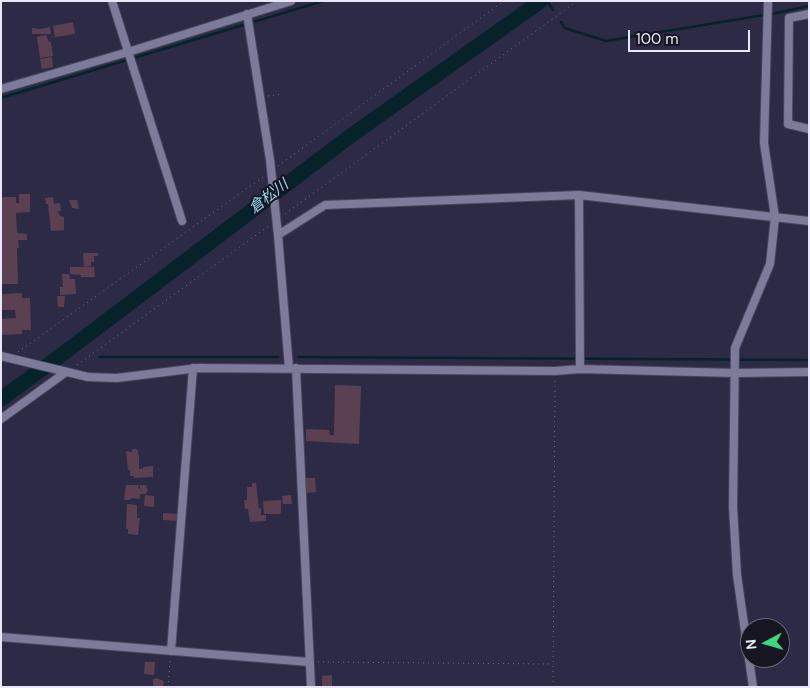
<!DOCTYPE html>
<html>
<head>
<meta charset="utf-8">
<style>
	body { margin:0 }
	#map { position:relative; width:810px; height:688px; overflow:hidden; background:#2d2a45; font-family:"DM Sans",sans-serif }
	canvas { display:block }
	.frame { position:absolute; inset:0; border:2px solid #e8e7f9; pointer-events:none }
	.north { position:absolute; left:740px; top:618px; width:50px; height:50px; box-sizing:border-box; background:#161521; border:1px solid #6a6977; border-radius:50%; rotate:264deg; font-size:14px; font-weight:700; line-height:20px; text-align:center; color:#e8e7f9 }
	.north::after { content:''; display:block; margin:auto; width:18px; height:22px; background:#3dd77e; clip-path:polygon(50% 0,100% 100%,50% 72%,0 100%) }
	.scale { position:absolute; left:628px; top:30px; width:122px; height:22px; box-sizing:border-box; border:2px solid #e8e7f9; border-top:0; padding-left:6px; font-size:15px; line-height:18px; white-space:nowrap; color:#e8e7f9; -webkit-text-stroke:4px #161521; paint-order:stroke }
</style>
</head>
<body>
<div id="map">
<canvas width="810" height="688"></canvas>
<div class="frame"></div>
<div class="north">N</div>
<div class="scale">100 m</div>
</div>
<script>
const g = document.querySelector('canvas').getContext('2d');
g.lineJoin = 'round';
const shape = rows => new Path2D(rows.map(r => 'M' + r).join(''));
function strokePath(path, color, width, dash) { g.strokeStyle = color; g.lineWidth = width; g.lineCap = dash ? 'butt' : 'round'; g.setLineDash(dash || []); g.stroke(path); }
function fill(path, color) { g.fillStyle = color; g.fill(path, 'evenodd'); }
function write(font, color, halo, rows, align = 'center') {
  g.font = font + ' "DM Sans","Noto Sans JP",sans-serif'; g.lineWidth = 4; g.setLineDash([]); g.textBaseline = 'middle'; g.strokeStyle = halo; g.fillStyle = color; for (const [text, x, y, turn = 0] of rows) {
    g.save(); g.translate(x, y); g.rotate((+turn || 0) * Math.PI / 180); g.textAlign = isNaN(turn) ? turn : align; if (halo) g.strokeText(text, 0, 0); g.fillText(text, 0, 0); g.restore();
  }
}
const stream = shape([
	[547,1,553,10],
	[561,22,565,28,606,41,776,13,809,6],
	[1,98,323,1],
	[100,357,278,357],
	[298,357,809,360]
]);
const river = shape([
	[1,399,60,356,349,137,541,1]
]);
const building = shape([
	[73,22,75,34,55,37,53,26],
	[50,27,51,34,32,34,32,28,40,29],
	[46,35,49,42,51,42,53,56,40,58,37,37],
	[52,57,53,67,42,69,40,59],
	[19,194,30,194,30,212,16,213,17,233,27,234,27,240,18,240,19,248,17,248,18,284,1,284,1,197,16,197,16,203,19,203],
	[53,197,54,204,60,203,61,211,58,211,59,215,64,217,64,230,51,231,48,204,46,204,45,198],
	[69,200,77,200,79,209,72,208],
	[83,253,98,253,98,256,94,256,94,262,91,262,91,266,84,267],
	[70,267,94,267,95,277,81,277,81,275,70,274],
	[62,274,69,274,70,279,75,279,76,293,75,294,60,295,60,287,63,287],
	[22,293,22,298,30,298,31,330,22,330,22,334,1,335,1,319,16,318,15,310,1,310,1,294],
	[57,296,65,296,64,307,58,307],
	[335,385,361,386,359,444,306,441,306,429,329,430,330,435,334,435],
	[132,449,137,449,139,457,139,469,143,469,143,467,153,466,153,477,134,478,134,476,130,476,130,470,134,470,128,470,126,451,132,452],
	[304,478,315,478,316,492,306,493],
	[252,483,256,483,259,509,261,508,261,515,266,515,266,521,250,522,248,509,245,509,244,500,247,500,247,487,252,487],
	[126,485,139,485,138,488,140,489,140,485,146,485,148,492,146,492,146,494,140,494,140,499,132,498,130,500,124,500],
	[145,495,154,496,154,507,144,506],
	[291,495,292,504,283,504,282,496],
	[281,500,281,512,280,514,265,514,264,513,263,501],
	[127,504,137,505,137,518,140,518,138,535,128,534,128,529,126,529],
	[163,513,177,514,177,521,163,520],
	[145,662,155,662,154,675,144,674],
	[332,675,332,687,322,687,322,676],
	[156,678,164,681,163,687,153,686,153,679]
]);
const path = shape([
	[268,96,282,94],
	[278,166,504,1],
	[285,214,577,1],
	[18,352,263,177],
	[77,365,270,225],
	[318,662,553,664],
	[168,687,170,660],
	[553,687,555,380]
]);
const street = shape([
	[112,1,182,221],
	[247,14,270,160,278,235,289,368],
	[809,14,789,18,788,124,809,129],
	[1,89,128,52,291,1],
	[579,195,580,369],
	[278,235,325,205,579,195,809,221],
	[1,356,88,377,117,378,198,368,555,371,580,369,735,373,809,372],
	[296,368,311,687],
	[1,419,66,372],
	[1,637,309,662],
	[171,651,193,368],
	[753,687,737,575,733,507,735,348,770,264,775,217,764,143,768,1]
]);
const waterNames = [
	["倉松川",269,197,-37]
];
strokePath(stream, '#06222b', 2.5);
strokePath(river, '#06222b', 15);
fill(building, '#5b4052');
strokePath(street, '#48455c', 10);
strokePath(path, '#716f87', 1, [1, 4]);
strokePath(street, '#7d7b9a', 8);
write('italic 15px', '#9adcf4', '#161521', waterNames);
</script>
</body>
</html>
